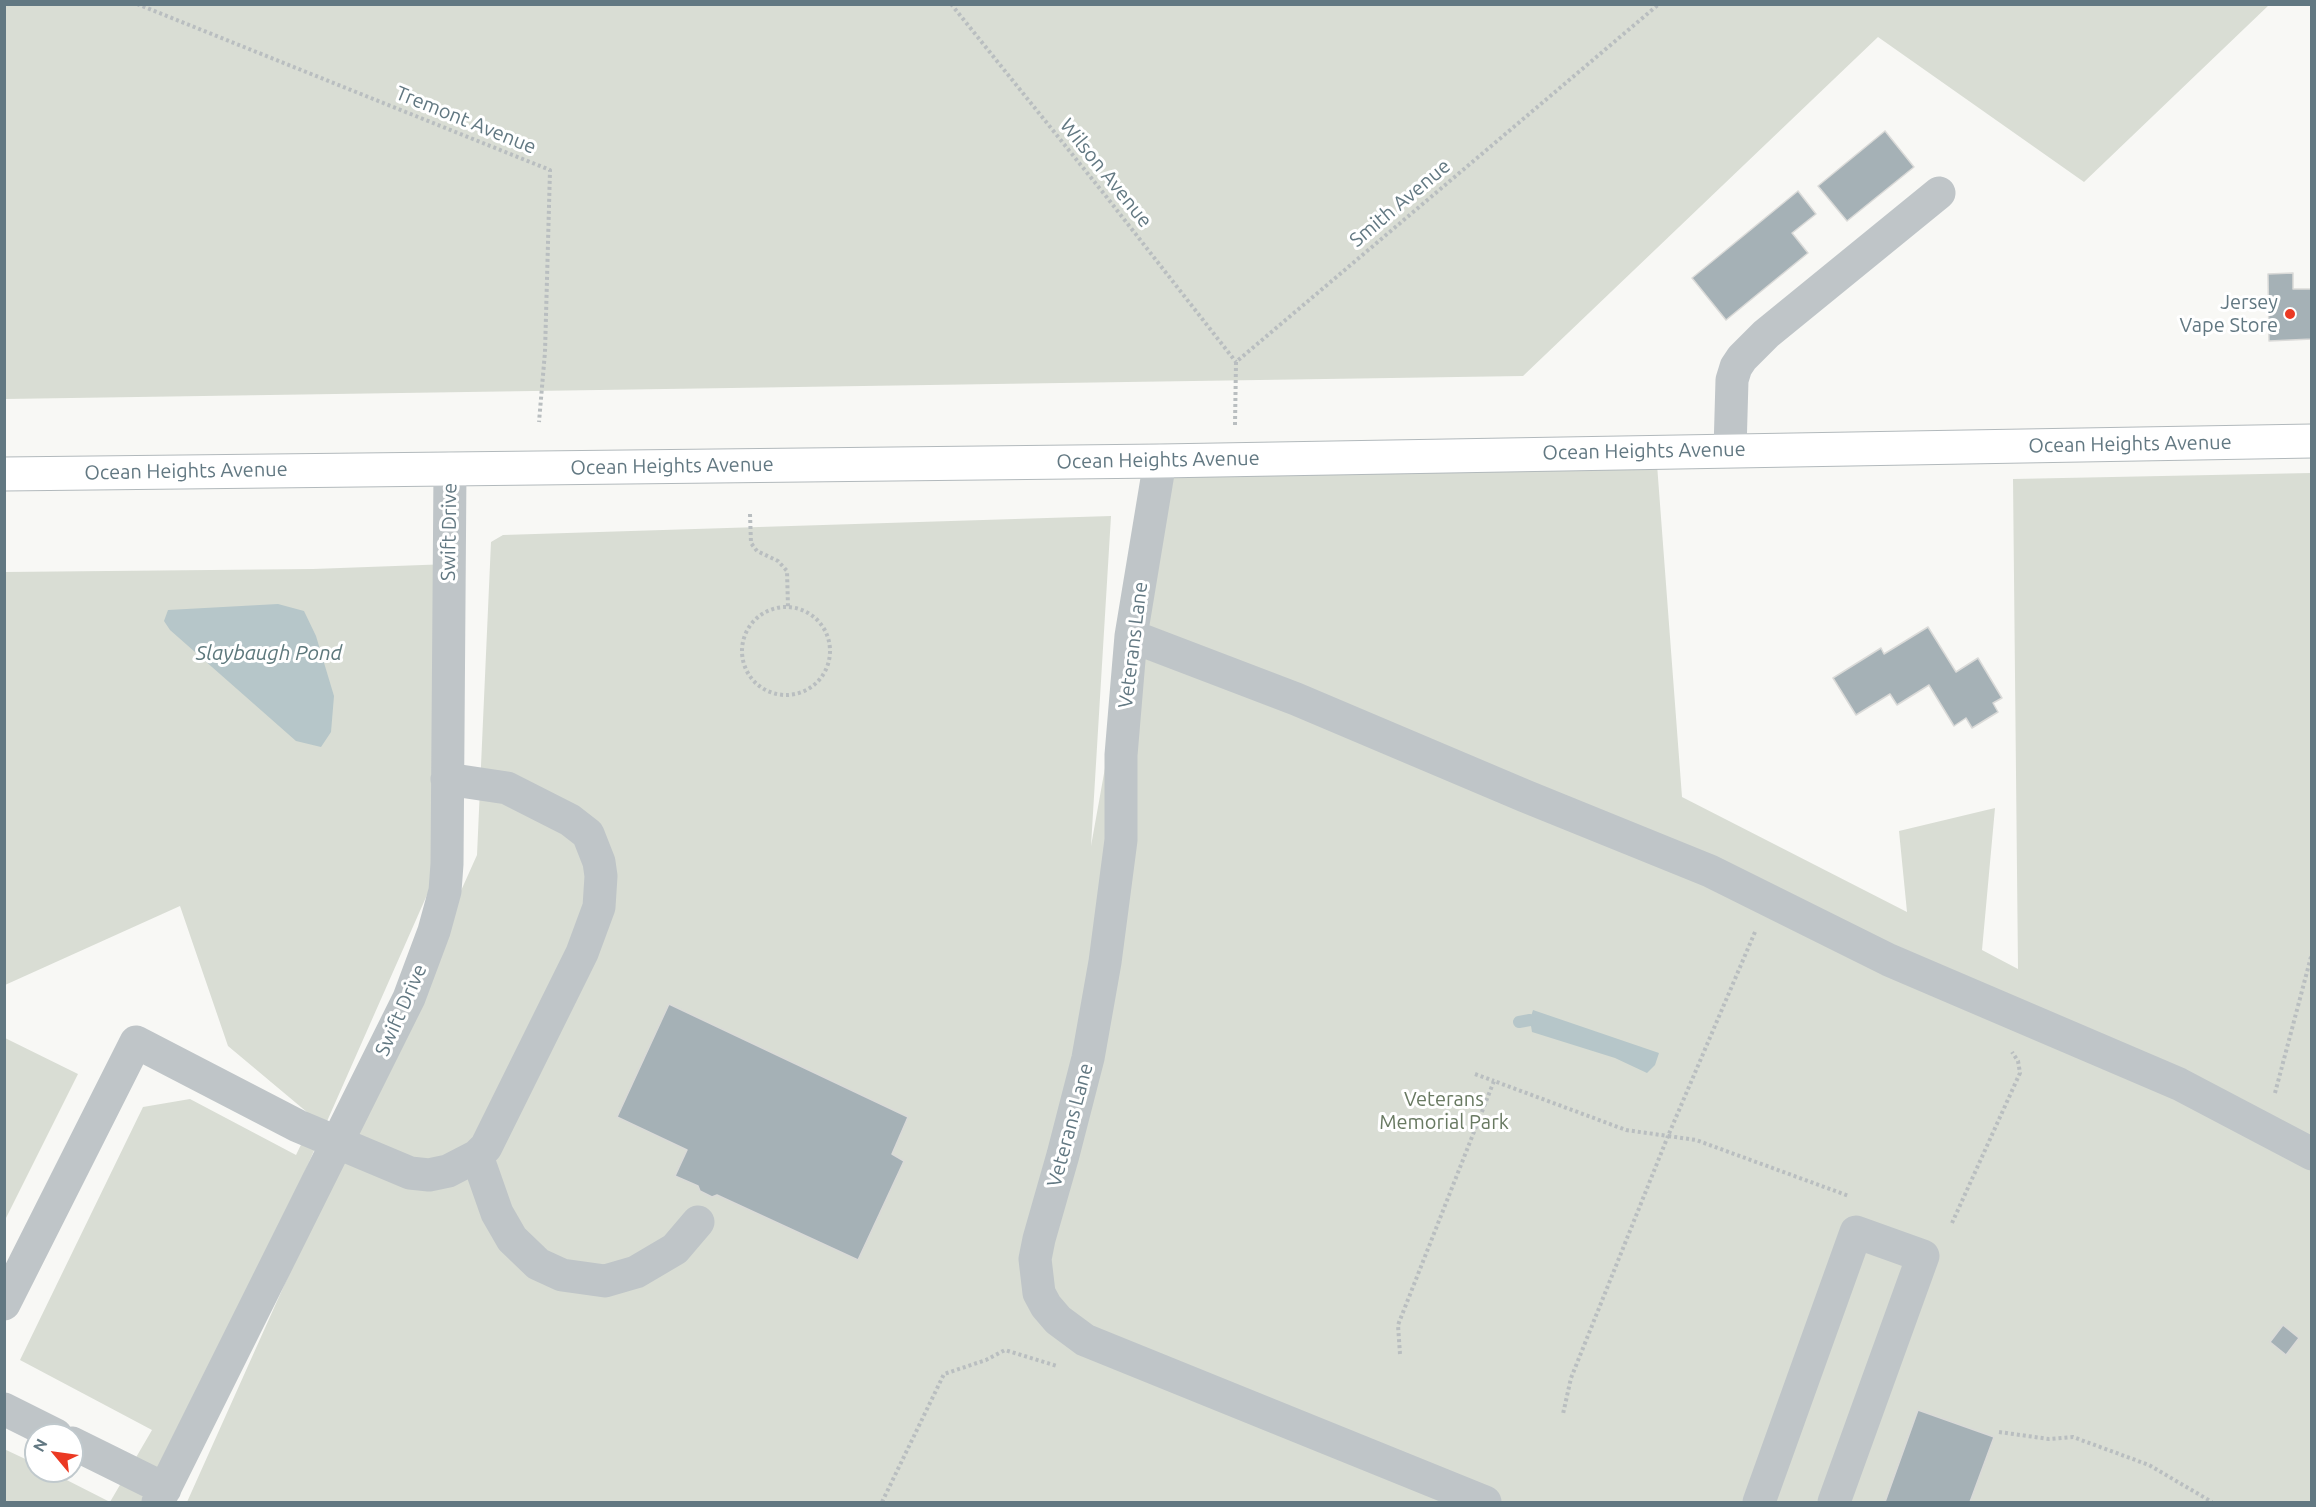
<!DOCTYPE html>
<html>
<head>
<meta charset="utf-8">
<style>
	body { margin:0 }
	#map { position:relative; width:2316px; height:1507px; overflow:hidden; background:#f8f8f5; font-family:Ubuntu,sans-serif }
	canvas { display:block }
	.frame { position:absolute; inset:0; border:6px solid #627882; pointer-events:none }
	.north { position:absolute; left:24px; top:1423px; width:60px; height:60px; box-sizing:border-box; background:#fff; border:2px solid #c0c9cd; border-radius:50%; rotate:299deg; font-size:16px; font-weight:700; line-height:24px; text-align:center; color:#627882 }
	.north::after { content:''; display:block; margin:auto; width:21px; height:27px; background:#eb3923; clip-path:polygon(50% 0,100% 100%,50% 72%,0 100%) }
</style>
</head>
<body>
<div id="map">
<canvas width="2316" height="1507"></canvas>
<div class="frame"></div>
<div class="north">N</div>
</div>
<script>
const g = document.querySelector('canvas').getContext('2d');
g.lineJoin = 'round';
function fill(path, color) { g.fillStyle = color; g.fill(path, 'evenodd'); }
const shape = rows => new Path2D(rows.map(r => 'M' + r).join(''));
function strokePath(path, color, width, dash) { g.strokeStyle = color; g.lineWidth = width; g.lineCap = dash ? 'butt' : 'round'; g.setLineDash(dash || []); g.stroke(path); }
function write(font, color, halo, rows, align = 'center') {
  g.font = font + ' Ubuntu,sans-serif'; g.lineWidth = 6; g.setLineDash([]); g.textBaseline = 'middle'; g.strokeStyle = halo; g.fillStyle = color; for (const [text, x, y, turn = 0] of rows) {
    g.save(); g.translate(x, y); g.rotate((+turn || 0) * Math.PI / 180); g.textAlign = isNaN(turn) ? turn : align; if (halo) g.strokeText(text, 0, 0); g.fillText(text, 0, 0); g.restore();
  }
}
const green = shape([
	[4,5,5,4,2269,5,2084,182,1878,37,1523,376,5,399],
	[1656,451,1682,797,1907,912,1899,831,1995,808,1982,950,2018,969,2013,479,2311,473,2311,1502,187,1502,477,855,491,542,503,535,1111,516,1091,846,1160,461],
	[450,564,461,818,256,1282,146,1502,5,1502,4,1449,36,1464,36,1471,49,1471,110,1502,152,1430,20,1360,143,1107,190,1099,296,1155,314,1118,228,1046,180,906,5,985,5,572,313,569],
	[5,1038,78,1074,5,1220]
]);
const water = shape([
	[278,604,304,611,316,636,334,696,331,732,321,747,296,741,170,630,164,621,168,610],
	[1533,1010,1659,1053,1655,1065,1647,1073,1615,1058,1532,1032,1530,1020]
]);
const stream = shape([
	[1519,1022,1530,1020]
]);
const building = shape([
	[1885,131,1914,167,1847,221,1818,186,1885,131],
	[1798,191,1816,214,1792,233,1808,253,1726,320,1692,278,1798,191],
	[2293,273,2293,289,2312,289,2312,339,2269,341,2268,274,2293,273],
	[1928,627,1956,672,1978,658,2002,698,1993,703,1998,712,1972,728,1966,718,1954,726,1929,685,1897,705,1890,694,1856,715,1833,678,1881,648,1884,654,1928,627],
	[669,1004,908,1117,892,1154,904,1161,858,1260,717,1195,712,1197,700,1191,698,1186,675,1176,687,1150,617,1117,669,1004],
	[2283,1325,2299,1338,2286,1355,2270,1342,2283,1325],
	[1918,1410,1994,1437,1970,1502,1885,1502,1918,1410]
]);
const path = shape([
	[137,4,550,170,545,352,539,422],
	[951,4,1105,195,1236,362],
	[1235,425,1236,362,1659,4],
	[750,514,751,543,757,551,778,561,787,571,788,607],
	'742 651a44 44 0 1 1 88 0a44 44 0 1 1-88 0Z',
	[1755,932,1668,1136,1696,1140,1849,1196],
	[1475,1074,1494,1081],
	[2275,1093,2312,953],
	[1952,1223,2020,1073,2018,1061,2012,1052],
	[1400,1354,1398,1325,1494,1081,1626,1130,1668,1136,1571,1378,1563,1414],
	[1999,1432,2049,1439,2073,1437,2149,1465,2212,1502],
	[882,1502,944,1374,986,1360,1005,1350,1057,1366]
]);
const minor = shape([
	[1730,450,1732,380,1736,367,1742,358,1766,334,1939,193],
	[1160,461,1131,636,1121,755,1121,840,1105,962,1088,1058,1063,1155,1039,1239,1035,1259,1039,1293,1046,1306,1058,1320,1085,1340,1485,1502],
	[1131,636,1296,699,1525,796,1710,871,1889,960,2179,1084,2312,1154],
	[477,1156,497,1213,512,1239,538,1264,562,1275,605,1281,636,1272,675,1249,698,1222],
	[4,1304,136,1042,298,1126,410,1173,429,1175,448,1171,477,1156,486,1147,582,953,599,907,601,876,599,862,588,834,570,820,507,788,447,779],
	[4,1409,56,1435],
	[72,1443,165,1489],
	[158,1502,409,998,434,931,445,891,447,864,450,469],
	[1759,1502,1856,1232,1923,1256,1834,1502]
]);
const major = shape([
	[4,474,1160,461,2312,441]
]);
const markers = [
	[2290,314,6,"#eb3923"]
];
const streetNames = [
	["Tremont Avenue",466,120,22],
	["Wilson Avenue",1106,173,51],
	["Smith Avenue",1400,203,-40],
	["Ocean Heights Avenue",2130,444,-1],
	["Ocean Heights Avenue",1644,451,-1],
	["Ocean Heights Avenue",1158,460,-1],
	["Ocean Heights Avenue",672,466,-1],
	["Ocean Heights Avenue",186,471,-1],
	["Swift Drive",449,532,-89],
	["Veterans Lane",1133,645,-83],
	["Swift Drive",401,1010,-66],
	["Veterans Lane",1070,1125,-75]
];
const poiNames = [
	["Jersey",2278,302],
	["Vape Store",2278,325]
];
const parkNames = [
	["Veterans",1444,1099],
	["Memorial Park",1444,1122]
];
const waterNames = [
	["Slaybaugh Pond",269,653]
];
fill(green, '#d9ddd4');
fill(water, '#b6c6c9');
strokePath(stream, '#b6c6c9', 12);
fill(building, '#a5b1b6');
strokePath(building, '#dadad8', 1.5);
strokePath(major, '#b2b9bc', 35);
strokePath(path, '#b9bec0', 4, [3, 3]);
strokePath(minor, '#bfc5c8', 33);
strokePath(major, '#fff', 33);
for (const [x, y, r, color] of markers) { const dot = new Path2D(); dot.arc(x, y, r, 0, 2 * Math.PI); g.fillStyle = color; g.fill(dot); strokePath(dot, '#fff', 2); }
write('20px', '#627882', '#fff', streetNames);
write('20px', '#627882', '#fff', poiNames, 'right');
write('20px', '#687961', '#fff', parkNames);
write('italic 21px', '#5d787c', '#fff', waterNames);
</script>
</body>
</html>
